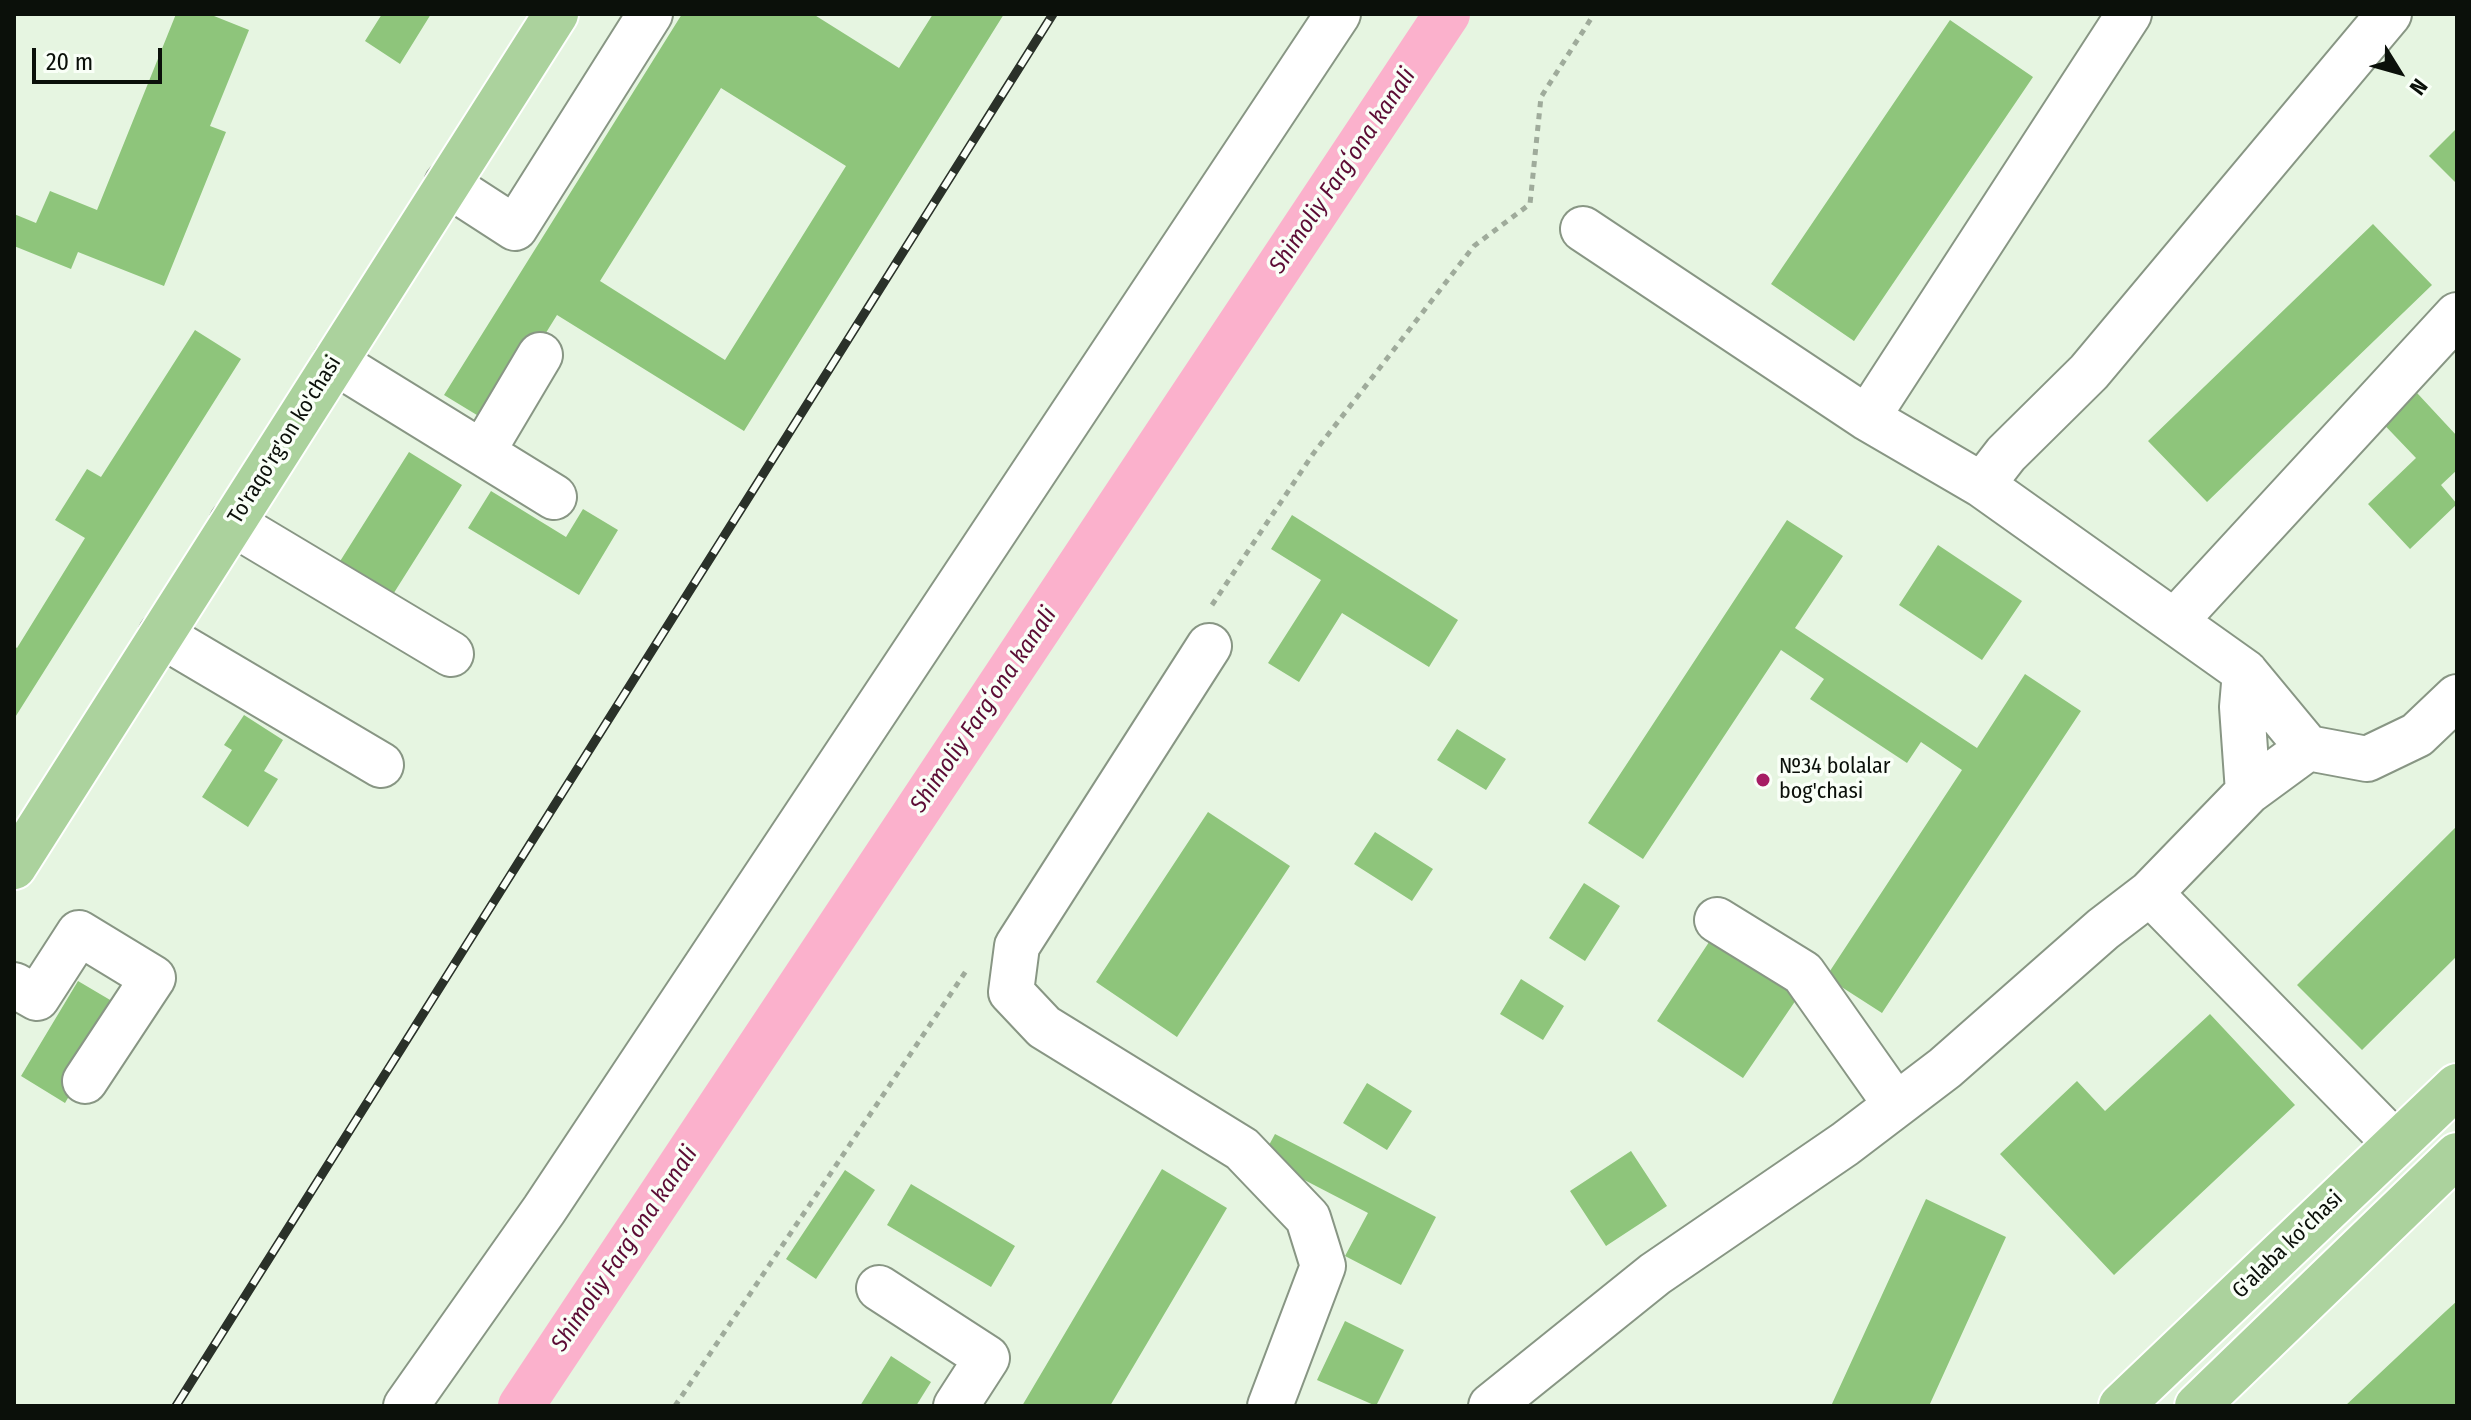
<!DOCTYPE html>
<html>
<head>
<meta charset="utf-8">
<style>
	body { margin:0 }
	#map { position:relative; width:2471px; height:1420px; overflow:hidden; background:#e6f5e1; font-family:"Fira Sans Condensed",sans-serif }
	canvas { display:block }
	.frame { position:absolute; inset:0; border:16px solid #0b100a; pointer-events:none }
	.north { position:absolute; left:2359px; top:32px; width:80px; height:80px; -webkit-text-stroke:6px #f9fff7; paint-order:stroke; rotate:127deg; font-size:22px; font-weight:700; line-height:32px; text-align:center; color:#0b100a }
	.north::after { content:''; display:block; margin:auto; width:28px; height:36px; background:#0b100a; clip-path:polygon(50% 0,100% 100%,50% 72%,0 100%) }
	.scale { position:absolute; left:32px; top:48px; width:130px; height:36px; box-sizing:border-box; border:4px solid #0b100a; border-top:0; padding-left:10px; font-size:24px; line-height:28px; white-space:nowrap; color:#0b100a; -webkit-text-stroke:6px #f9fff7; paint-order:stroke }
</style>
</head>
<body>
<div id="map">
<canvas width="2471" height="1420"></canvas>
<div class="frame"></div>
<div class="north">N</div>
<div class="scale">20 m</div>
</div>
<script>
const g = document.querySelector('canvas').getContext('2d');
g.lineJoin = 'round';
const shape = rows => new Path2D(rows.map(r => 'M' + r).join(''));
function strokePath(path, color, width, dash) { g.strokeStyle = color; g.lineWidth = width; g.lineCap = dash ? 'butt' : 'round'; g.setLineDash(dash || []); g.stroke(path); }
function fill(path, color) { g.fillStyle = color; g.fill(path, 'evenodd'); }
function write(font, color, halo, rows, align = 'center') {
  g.font = font + ' "Fira Sans Condensed",sans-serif'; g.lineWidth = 7; g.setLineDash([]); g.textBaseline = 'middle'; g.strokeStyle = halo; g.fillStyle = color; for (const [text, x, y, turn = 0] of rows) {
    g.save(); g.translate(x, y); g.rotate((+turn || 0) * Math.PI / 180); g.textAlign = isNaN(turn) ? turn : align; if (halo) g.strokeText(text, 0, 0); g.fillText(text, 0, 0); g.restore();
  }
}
const canal = shape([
	[521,1406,1447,14]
]);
const building = shape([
	[176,14,209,14,249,30,210,126,226,132,164,286,78,252,71,269,14,246,14,214,36,223,50,191,97,210],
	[382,14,431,14,400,64,365,41],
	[682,14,813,14,899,68,933,14,1004,14,744,431,557,315,490,423,444,395],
	[721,88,846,166,725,360,600,281],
	[1950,20,2033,77,1854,341,1771,284],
	[2457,128,2457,184,2429,156],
	[2373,224,2432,285,2207,502,2148,441],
	[195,330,241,359,14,719,14,646,17,648,85,538,55,520,87,469,101,477],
	[2405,380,2457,436,2457,470,2441,485,2457,504,2410,549,2368,504,2416,458,2372,412],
	[409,452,462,485,385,607,332,574],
	[491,491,566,537,583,509,618,530,579,595,468,528],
	[1292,515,1458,620,1429,667,1342,613,1299,682,1268,663,1321,580,1271,549],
	[1787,520,1843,556,1795,628,1977,748,2025,674,2081,711,1882,1013,1826,977,1962,770,1921,742,1907,763,1810,699,1824,679,1781,650,1643,859,1588,823],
	[1938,545,2022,601,1982,660,1899,605],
	[244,715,283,740,264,771,278,779,248,827,202,797,232,750,224,745],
	[1457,729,1506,759,1486,790,1437,760],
	[1208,812,1290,866,1177,1037,1096,982],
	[2457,826,2457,956,2362,1050,2297,985],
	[1375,832,1433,869,1412,901,1354,864],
	[1584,883,1620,906,1585,961,1549,938],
	[1713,936,1800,994,1743,1078,1657,1021],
	[1521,979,1564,1006,1543,1040,1500,1014],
	[78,981,122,1007,65,1103,21,1076],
	[2210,1014,2295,1105,2114,1275,2000,1154,2077,1081,2105,1111],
	[1367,1083,1412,1111,1387,1150,1343,1123],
	[1275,1134,1436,1217,1401,1285,1345,1256,1368,1213,1262,1158],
	[1631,1151,1667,1206,1606,1246,1570,1191],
	[1162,1169,1227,1208,1110,1406,1022,1406],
	[845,1170,875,1190,816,1279,786,1259],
	[911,1184,1015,1246,991,1287,887,1225],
	[1926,1199,2006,1237,1929,1406,1831,1406],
	[2457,1301,2457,1406,2345,1406,2446,1311],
	[1345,1321,1404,1350,1376,1406,1317,1380],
	[891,1356,931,1382,916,1406,860,1406]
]);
const path = shape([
	[1212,605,1313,454,1474,246,1530,204,1541,97,1594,14],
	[675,1406,968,968]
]);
const minor = shape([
	[447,184,515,228,650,14],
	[1583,229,1867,418,1982,485],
	[335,362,554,497],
	[1867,418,2129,14],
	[483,451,540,355],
	[232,523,451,654],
	[2175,621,2457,315],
	[161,635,381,765],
	[1209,646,1017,946,1011,992,1044,1027,1242,1149,1308,1218,1323,1266,1270,1406],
	[2245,672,2308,748],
	[2248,792,2242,707,2245,672,1982,485,2006,454,2089,372,2389,14],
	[2150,893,2394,1142],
	[1717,920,1803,973,1896,1105],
	[14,985,37,998,79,933,153,978,85,1081],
	[879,1288,987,1358,956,1406],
	[406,1406,544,1210,1338,14],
	[1491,1406,1655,1274,1845,1144,1945,1068,2103,929,2150,893,2248,792,2308,748,2367,759,2417,735,2457,697]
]);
const major = shape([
	[14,867,556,14],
	[2121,1406,2457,1086],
	[2197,1406,2457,1155]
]);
const rail = shape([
	[176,1406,1053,14]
]);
const markers = [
	[1763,780,8,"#a61d64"]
];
const streetNames = [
	["To'raqo'rg'on ko'chasi",285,440,-58],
	["G'alaba ko'chasi",2288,1245,-44]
];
const poiNames = [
	["№34 bolalar",1779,767],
	["bog'chasi",1779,792]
];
const waterNames = [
	["Shimoliy Fargʻona kanali",1343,171,-56],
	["Shimoliy Fargʻona kanali",984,710,-56],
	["Shimoliy Fargʻona kanali",625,1249,-56]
];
strokePath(canal, '#fbb1cc', 46);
fill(building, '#8ec57b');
strokePath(minor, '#889684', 48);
strokePath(major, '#fff', 48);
strokePath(path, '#9fab9b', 5, [6, 6]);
strokePath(minor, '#fff', 44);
strokePath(major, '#abd29d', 44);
strokePath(rail, '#2a3129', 9);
strokePath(rail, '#f9fff7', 6, [18]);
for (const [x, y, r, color] of markers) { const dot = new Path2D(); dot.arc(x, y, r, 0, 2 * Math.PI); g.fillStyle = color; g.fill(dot); strokePath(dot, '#f9fff7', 3); }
write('22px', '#0b100a', '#f9fff7', streetNames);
write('22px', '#0b100a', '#f9fff7', poiNames, 'left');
write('italic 24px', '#5c0c35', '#f9fff7', waterNames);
</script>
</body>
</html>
